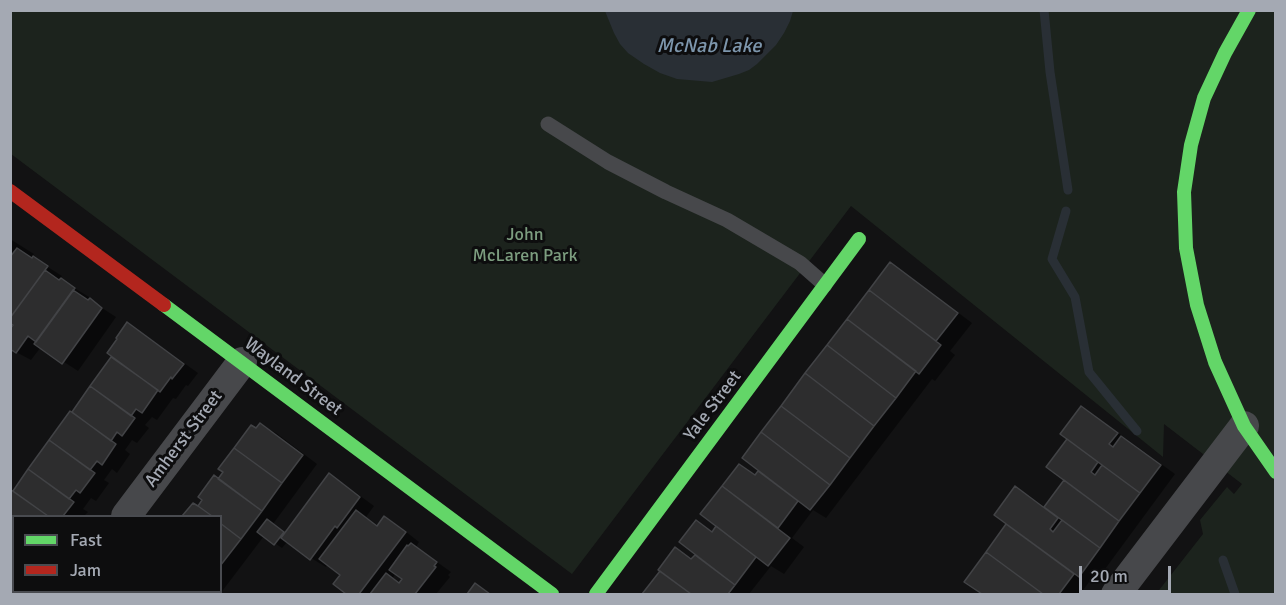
<!DOCTYPE html>
<html>
<head>
<meta charset="utf-8">
<style>
	body { margin:0 }
	#map { position:relative; width:1286px; height:605px; overflow:hidden; background:#121213; font-family:Signika,sans-serif }
	canvas { display:block }
	.frame { position:absolute; inset:0; border:12px solid #a4a9b3; pointer-events:none }
	.legend { position:absolute; left:12px; top:515px; width:210px; height:78px; box-sizing:border-box; background:#0d0d0e; border:2px solid #494b50; margin:0; padding:8px 10px; list-style:none; font-size:18px; color:#a4a9b3 }
	.legend li { display:flex; align-items:center; gap:12px; height:30px }
	.legend b { width:30px; border:2px solid #494b50 }
	.scale { position:absolute; left:1079px; top:566px; width:92px; height:27px; box-sizing:border-box; border:3px solid #a4a9b3; border-top:0; padding-left:8px; font-size:18px; line-height:21px; white-space:nowrap; color:#a4a9b3; -webkit-text-stroke:4px #0d0d0e; paint-order:stroke }
</style>
</head>
<body>
<div id="map">
<canvas width="1286" height="605"></canvas>
<div class="frame"></div>
<ul class="legend">
<li><b style="height:8px;background:#63d668"></b>Fast</li>
<li><b style="height:8px;background:#b3261e"></b>Jam</li>
</ul>
<div class="scale">20 m</div>
</div>
<script>
const g = document.querySelector('canvas').getContext('2d');
g.lineJoin = 'round';
function fill(path, color) { g.fillStyle = color; g.fill(path, 'evenodd'); }
const shape = rows => new Path2D(rows.map(r => 'M' + r).join(''));
function strokePath(path, color, width, dash) { g.strokeStyle = color; g.lineWidth = width; g.lineCap = dash ? 'butt' : 'round'; g.setLineDash(dash || []); g.stroke(path); }
function write(font, color, halo, rows, align = 'center') {
  g.font = font + ' Signika,sans-serif'; g.lineWidth = 6; g.setLineDash([]); g.textBaseline = 'middle'; g.strokeStyle = halo; g.fillStyle = color; for (const [text, x, y, turn = 0] of rows) {
    g.save(); g.translate(x, y); g.rotate((+turn || 0) * Math.PI / 180); g.textAlign = isNaN(turn) ? turn : align; if (halo) g.strokeText(text, 0, 0); g.fillText(text, 0, 0); g.restore();
  }
}
const green = shape([
	[10,11,1275,11,1275,594,1156,594,1203,534,1200,520,1227,487,1234,494,1242,484,1164,424,1163,457,851,206,572,574,11,154]
]);
const water = shape([
	[688,10,697,12,714,12,716,10,793,11,790,21,784,33,776,45,757,64,749,70,739,74,712,82,677,79,660,73,644,64,628,53,620,44,614,33,605,11]
]);
const shadow = shape([
	[10,239,34,254,32,257,62,276,60,279,76,289,89,297,88,299,116,317,78,371,41,347,31,360,16,352,15,325,10,322],
	[890,264,905,273,972,323,950,351,955,355,935,381,932,379,826,518,813,510,792,538,804,547,784,574,771,566,749,594,644,594,676,549,693,560,697,554,696,522,713,532,718,526,702,514,739,466,756,476,760,470,744,457],
	[142,333,198,373,188,386,186,385,176,399,173,398,157,420,152,417,145,425,149,428,137,443,132,440,125,450,130,454,117,473,112,469,104,480,109,483,96,501,91,498,83,509,88,512,84,516,14,516,14,592,21,592,23,594,10,594,10,493,11,492,14,493,113,356],
	[1082,408,1096,417,1175,474,1094,584,1089,582,1080,594,983,594,984,594,967,581,1009,524,1016,488,1030,496,1046,508,1066,480,1069,439],
	[261,425,276,433,317,464,273,524,286,534,329,475,344,484,374,506,366,517,379,526,385,518,400,527,419,542,416,547,451,572,448,575,450,577,436,594,349,594,335,584,342,575,328,564,326,567,311,558,288,541,282,548,264,536,220,594,120,594,122,592,133,592,136,593,137,592,220,592,220,516,184,516,193,505,198,508],
	[396,573,404,579,400,583,392,579]
]);
const stream = shape([
	[1044,10,1050,72,1068,190],
	[1066,211,1052,259,1075,297,1089,372,1137,431],
	[1223,560,1235,594]
]);
const building = shape([
	[17,248,32,258,33,256,48,266,10,318,10,257,17,248],
	[890,262,958,313,936,341,869,290,890,262],
	[45,270,59,280,61,278,75,288,36,342,28,336,16,353,10,349,10,329,13,325,10,323,10,318,45,270],
	[73,290,88,300,90,298,102,308,62,364,34,344,73,290],
	[869,290,941,345,919,374,847,319,869,290],
	[847,319,916,371,896,398,827,345,847,319],
	[127,322,184,364,172,379,171,377,160,392,107,353,117,339,116,338,127,322],
	[827,345,896,398,874,426,805,373,827,345],
	[111,357,158,390,142,413,136,409,131,416,90,386,111,357],
	[805,373,874,426,850,458,781,406,805,373],
	[90,386,135,418,122,436,117,432,111,441,72,412,90,386],
	[781,406,850,458,830,485,761,432,781,406],
	[1081,406,1118,433,1109,444,1113,447,1121,436,1161,465,1140,493,1060,434,1081,406],
	[70,411,116,444,102,465,97,461,90,470,49,440,70,411],
	[260,423,303,455,282,483,234,448,251,425,256,428,260,423],
	[761,432,830,485,810,510,742,458,761,432],
	[1067,439,1098,462,1091,472,1095,475,1102,465,1140,493,1119,521,1046,467,1067,439],
	[49,440,95,473,80,493,76,490,69,499,28,469,49,440],
	[234,448,282,483,262,511,218,479,223,472,218,469,234,448],
	[739,464,755,475,758,471,798,501,778,528,722,486,739,464],
	[28,469,74,502,63,516,48,516,13,491,28,469],
	[329,473,360,497,337,528,335,526,310,560,281,538,329,473],
	[214,475,262,511,241,539,220,523,220,516,212,516,198,506,202,500,198,497,214,475],
	[1064,480,1119,521,1100,548,1044,507,1064,480],
	[722,486,790,538,768,566,700,514,722,486],
	[1015,486,1058,518,1050,529,1053,532,1062,520,1100,548,1079,577,994,515,1015,486],
	[11,490,48,516,14,516,14,544,10,542,11,490],
	[193,503,198,506,212,516,182,516,193,503],
	[356,510,377,526,384,516,406,532,359,594,346,594,333,584,340,575,319,559,356,510],
	[267,519,284,532,274,545,257,532,267,519],
	[696,520,712,532,716,526,756,557,735,585,679,542,696,520],
	[220,523,241,539,220,566,220,523],
	[1006,524,1074,574,1059,594,1043,594,986,552,1006,524],
	[10,542,14,544,14,575,12,574,10,576,10,542],
	[411,543,437,562,434,566,436,567,415,594,370,594,386,573,399,583,402,579,389,570,407,545,408,546,411,543],
	[675,547,691,559,695,555,735,585,728,594,691,594,658,570,675,547],
	[986,552,1043,594,982,594,964,582,986,552],
	[660,571,691,594,642,594,660,571],
	[475,583,490,594,467,594,475,583],
	[134,592,194,592,198,594,138,594,134,592]
]);
const lane = shape([
	[548,124,608,162,666,192,727,220,800,263,825,285]
]);
const street = shape([
	[126,516,242,362],
	[68,594,70,592],
	[1116,594,1244,426]
]);
const fast = shape([
	[1249,10,1225,53,1204,98,1191,145,1184,192,1186,248,1197,305,1215,362,1244,426,1276,472],
	[164,305,552,594],
	[596,594,859,239]
]);
const jam = shape([
	[10,191,164,305]
]);
const parkNames = [
	["John",525,235],
	["McLaren Park",525,256]
];
const streetNames = [
	["Wayland Street",293,377,37],
	["Yale Street",713,406,-53],
	["Amherst Street",184,439,-53]
];
const waterNames = [
	["McNab Lake",709,47]
];
fill(green, '#1c231d');
fill(water, '#292f35');
fill(shadow, '#0007');
strokePath(stream, '#292f35', 9);
fill(building, '#2d2d2e');
strokePath(building, '#424346', 1.5);
strokePath(lane, '#47484b', 15);
strokePath(street, '#47484b', 30);
strokePath(fast, '#63d668', 14);
strokePath(jam, '#b3261e', 14);
write('18px', '#7c9d7f', '#0d0d0e', parkNames);
write('18px', '#a4a9b3', '#0d0d0e', streetNames);
write('italic 20px', '#7d96ac', '#0d0d0e', waterNames);
</script>
</body>
</html>
